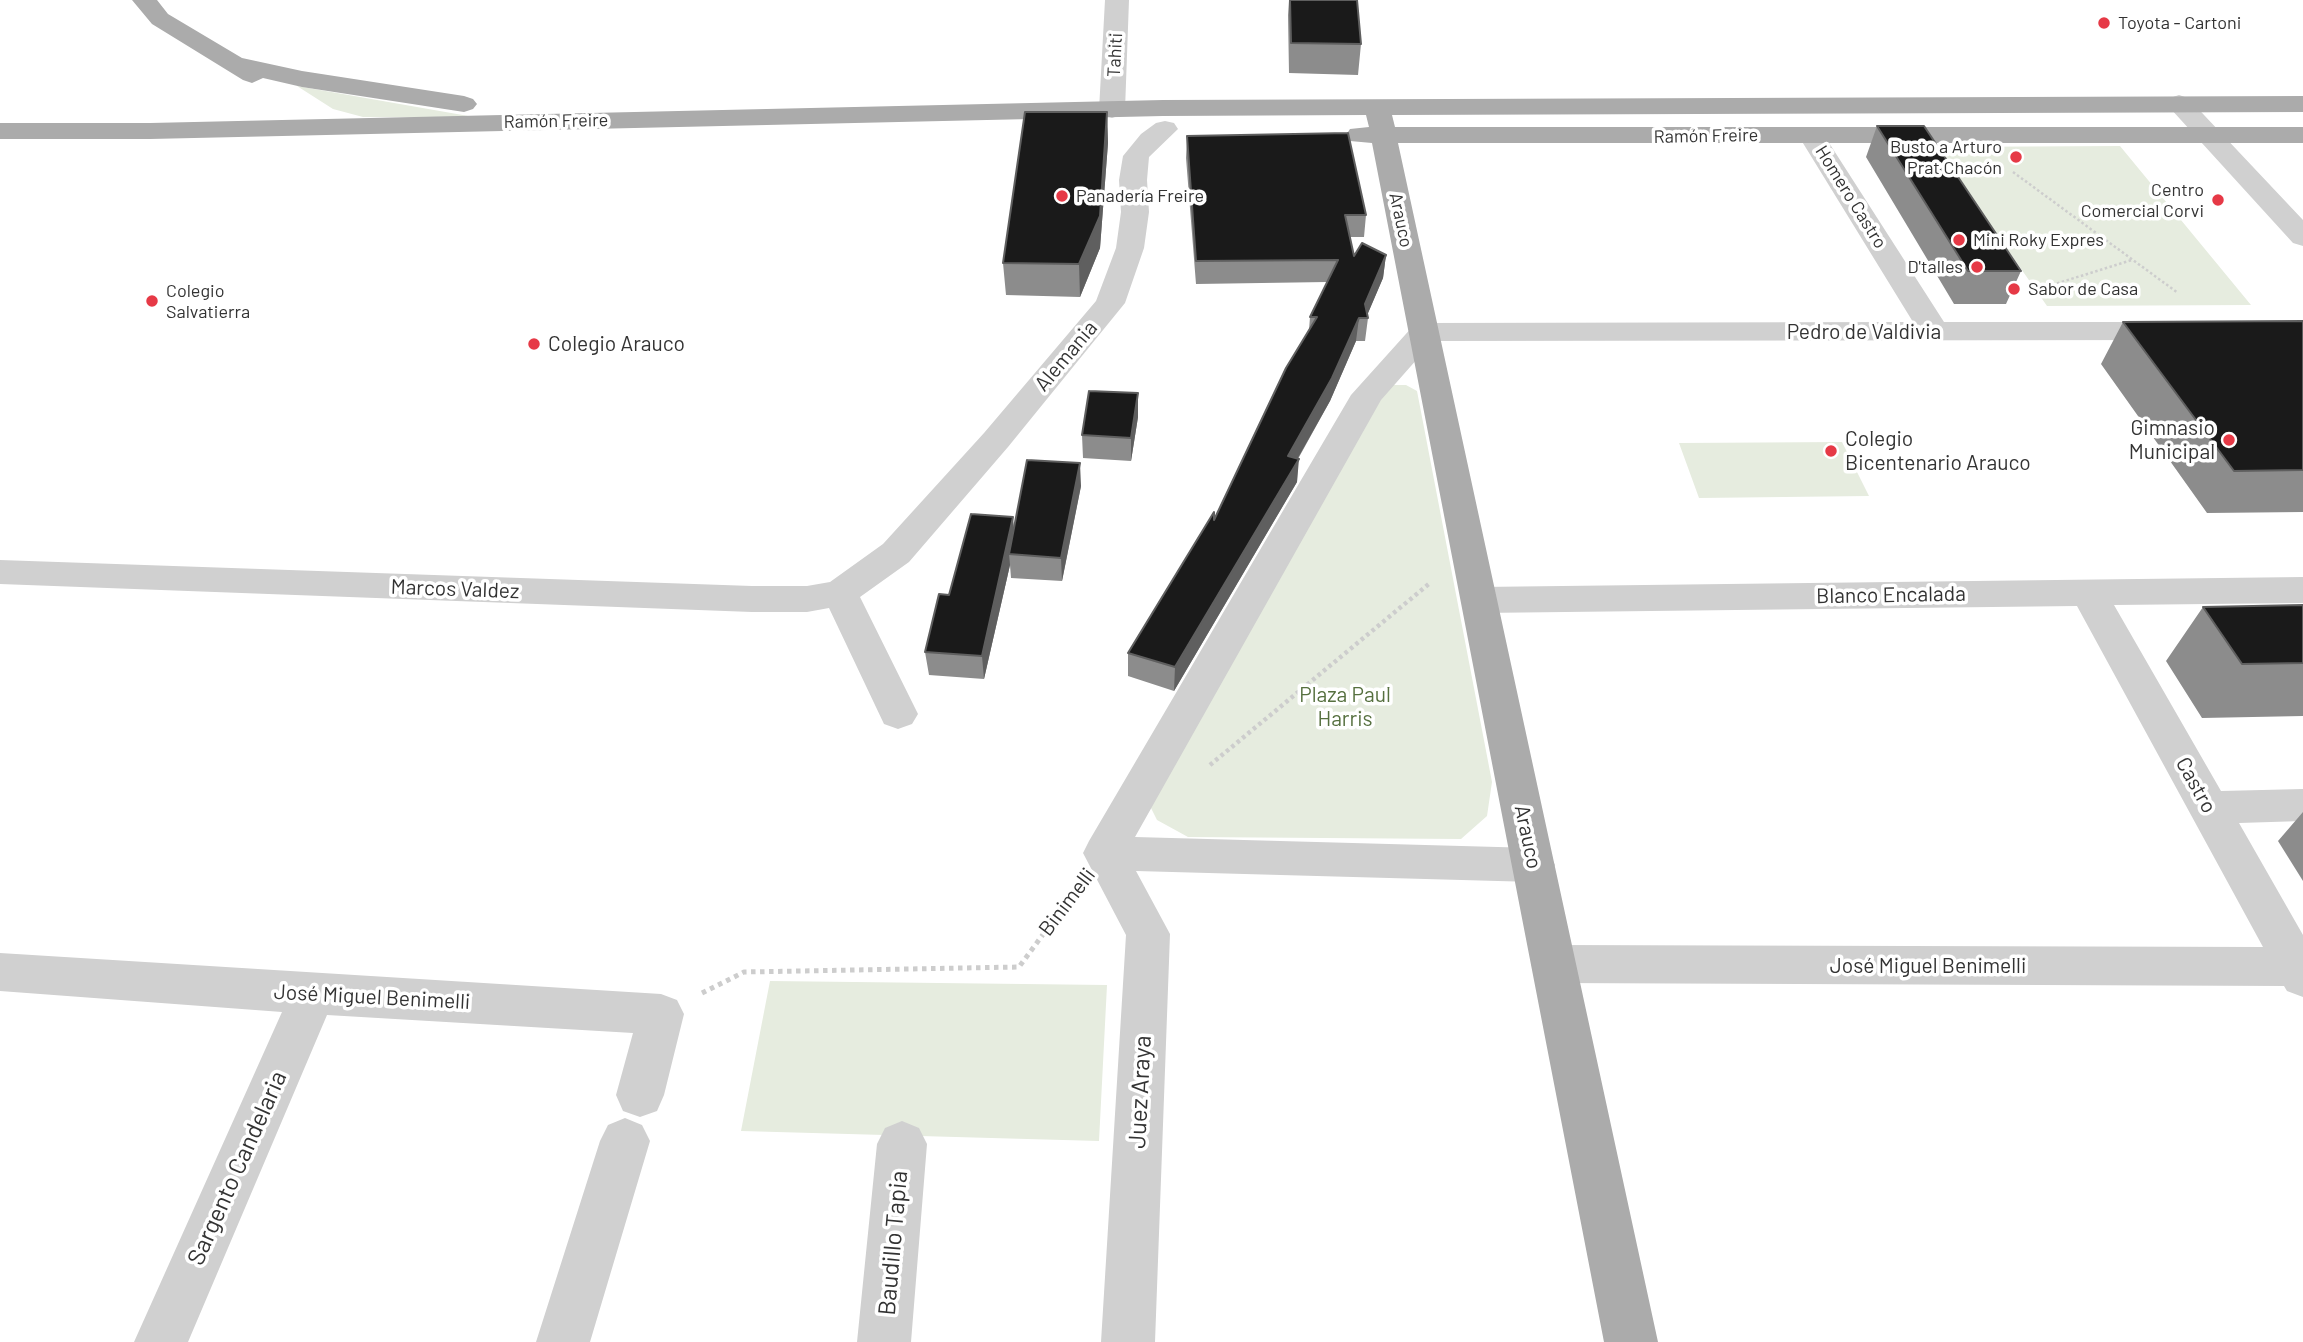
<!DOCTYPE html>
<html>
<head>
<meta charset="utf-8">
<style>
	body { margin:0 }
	canvas { display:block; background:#fff }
</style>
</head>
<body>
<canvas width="2303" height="1342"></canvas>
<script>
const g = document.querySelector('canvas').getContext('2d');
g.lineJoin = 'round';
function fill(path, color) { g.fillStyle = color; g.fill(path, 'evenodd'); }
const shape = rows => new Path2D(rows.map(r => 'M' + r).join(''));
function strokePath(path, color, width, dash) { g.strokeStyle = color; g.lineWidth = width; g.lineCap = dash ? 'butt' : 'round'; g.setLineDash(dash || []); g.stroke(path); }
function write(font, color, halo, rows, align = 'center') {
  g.font = font + ' Barlow,sans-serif'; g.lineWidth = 7; g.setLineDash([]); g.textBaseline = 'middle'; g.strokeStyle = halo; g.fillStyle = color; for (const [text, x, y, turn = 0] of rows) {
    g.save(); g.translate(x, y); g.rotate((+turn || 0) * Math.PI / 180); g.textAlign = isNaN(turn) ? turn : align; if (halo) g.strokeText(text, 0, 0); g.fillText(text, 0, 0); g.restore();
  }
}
const green = shape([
	[297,86,474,117,363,117,333,109],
	[2120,146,2251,305,2047,306,1936,147],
	[1389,385,1406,385,1417,391,1492,782,1487,816,1461,839,1188,837,1157,820,1145,796],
	[1842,442,1869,496,1699,498,1679,443],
	[770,981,1107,985,1099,1141,741,1131]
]);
const pathFar2 = shape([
	[2013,172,2178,293],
	[2039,292,2055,284,2132,260]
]);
const pathFar1 = shape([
	[1210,765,1430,583]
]);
const path = shape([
	[702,993,744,972,1019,967,1072,895]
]);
const minor = shape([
	[1105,0,1129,0,1125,110,1121,115,1112,118,1103,115,1099,110,1105,0],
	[2179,95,2188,98,2303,220,2303,246,2293,243,2170,108,2166,103,2170,98,2179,95],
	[1165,121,1174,123,1178,129,1149,157,1147,180,1149,212,1144,248,1125,303,1008,447,909,562,860,597,918,714,912,724,898,729,884,724,829,608,807,612,752,612,0,584,0,560,752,586,807,586,830,582,883,544,984,433,1096,301,1116,248,1121,212,1119,180,1123,156,1141,134,1156,123,1165,121],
	[1811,127,1820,129,1824,135,1944,322,2170,322,2181,324,2185,331,2181,338,2170,340,1433,341,1381,400,1135,837,1534,848,1549,853,1555,865,1549,877,1534,882,1136,871,1170,934,1155,1342,1101,1342,1126,935,1083,853,1089,841,1351,395,1414,325,1425,323,1913,322,1798,135,1802,129,1811,127],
	[2303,577,2303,603,2114,605,2221,791,2303,789,2303,821,2239,823,2303,935,2303,997,2287,991,2284,986,1554,983,1538,978,1531,964,1538,950,1554,945,2263,947,2077,606,1480,613,1467,609,1462,600,1467,591,1480,587,2303,577],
	[0,953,661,994,677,1000,684,1014,664,1095,657,1111,640,1117,623,1111,616,1095,633,1033,327,1015,188,1342,134,1342,282,1012,0,991,0,953],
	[625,1118,642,1125,650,1141,590,1342,536,1342,600,1141,608,1125,625,1118],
	[902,1121,919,1128,927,1144,911,1342,857,1342,877,1144,885,1128,902,1121]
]);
const major = shape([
	[132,0,157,0,168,14,242,58,302,71,464,96,473,99,477,104,473,109,464,112,302,87,263,78,252,83,243,80,152,24,132,0],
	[2303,96,2303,112,1392,115,1395,127,2303,127,2303,143,1398,143,1658,1342,1604,1342,1372,143,1350,141,1346,135,1350,129,1369,127,1366,115,1163,116,150,139,0,139,0,123,150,123,1163,100,2303,96]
]);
const wall = shape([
	[1289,0,1361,44,1358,75,1289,73,1288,15],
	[1107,112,1108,143,1100,248,1080,297,1006,295,1003,263],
	[1877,126,2021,271,2006,304,1954,304,1866,157],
	[1187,136,1366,215,1364,237,1350,237,1354,256,1386,255,1383,278,1367,315,1368,318,1365,341,1356,341,1330,401,1298,459,1297,482,1174,691,1128,676,1128,653,1214,520,1309,330,1310,317,1327,282,1196,284,1186,158],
	[2303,321,2303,512,2207,513,2101,364,2123,322],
	[1138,393,1138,417,1131,461,1083,458,1082,435],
	[1081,486,1062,581,1011,578,1010,565,984,679,929,675,925,652,949,595,1014,527],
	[2303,605,2303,716,2202,718,2166,661,2203,607],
	[2303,812,2303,881,2278,841]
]);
const shadedWall = shape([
	[1107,112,1108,143,1100,248,1080,297,1079,264],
	[1386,255,1383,278,1366,318,1365,304],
	[1359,318,1356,341,1330,401,1286,479,1288,456],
	[1138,393,1138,417,1131,461,1131,438],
	[1299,459,1297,482,1174,691,1175,667],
	[1080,463,1081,486,1062,581,1061,558],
	[1013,517,1015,541,1009,554,1010,565,984,679,982,656]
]);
const building = shape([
	[1290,0,1357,0,1361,44,1291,43,1290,0],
	[1025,112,1107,112,1100,216,1079,264,1003,263,1025,112],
	[1877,126,1924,126,2021,271,1968,271,1877,126],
	[1348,133,1366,215,1345,215,1354,256,1362,243,1386,255,1365,304,1368,318,1359,318,1332,378,1288,456,1299,459,1175,667,1128,653,1214,512,1214,520,1286,368,1317,317,1310,317,1338,260,1196,261,1187,136,1348,133],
	[2303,321,2303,470,2234,471,2123,322,2303,321],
	[1089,391,1138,393,1131,438,1082,435,1089,391],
	[1027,460,1080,463,1061,558,1009,554,1027,460],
	[971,514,1013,517,982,656,925,652,939,594,949,595,971,514],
	[2303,605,2303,663,2242,664,2203,607,2303,605]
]);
const markers = [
	[2104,23,7,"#e63946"],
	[2016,157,7,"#e63946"],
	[1062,196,7,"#e63946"],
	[2218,200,7,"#e63946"],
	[1959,240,7,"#e63946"],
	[1977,267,7,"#e63946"],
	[2014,289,7,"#e63946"],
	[152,301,7,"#e63946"],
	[534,344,7,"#e63946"],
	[2229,440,7,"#e63946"],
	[1831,451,7,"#e63946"]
];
const farPoinames = [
	["Toyota - Cartoni",2118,23],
	["Busto a Arturo",2002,147,"right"],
	["Prat Chacón",2002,168,"right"],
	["Centro",2204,190,"right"],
	["Comercial Corvi",2204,211,"right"],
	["Panadería Freire",1076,196],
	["Mini Roky Expres",1973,240],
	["D'talles",1963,267,"right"],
	["Sabor de Casa",2028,289],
	["Colegio",166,291],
	["Salvatierra",166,312]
];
const farStreetnames = [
	["Tahiti",1115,55,-87],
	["Ramón Freire",556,121,-1],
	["Ramón Freire",1706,136,-1],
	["Homero Castro",1851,197,58],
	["Arauco",1401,220,78]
];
const streetNames = [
	["Pedro de Valdivia",1864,332],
	["Alemania",1066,356,-50],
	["Marcos Valdez",455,589,2],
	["Blanco Encalada",1891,595,-1],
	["Castro",2196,785,61],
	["Arauco",1528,837,78],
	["Binimelli",1067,902,-53],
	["José Miguel Benimelli",1928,966],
	["José Miguel Benimelli",372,997,3]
];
const poiNames = [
	["Colegio Arauco",548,344],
	["Gimnasio",2215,428,"right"],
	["Municipal",2215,452,"right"],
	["Colegio",1845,439],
	["Bicentenario Arauco",1845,463]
];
const parkNames = [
	["Plaza Paul",1345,695],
	["Harris",1345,719]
];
const nearStreetnames = [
	["Juez Araya",1140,1092,-87],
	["Sargento Candelaria",237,1168,-66],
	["Baudillo Tapia",893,1243,-85]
];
fill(green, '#e6ecdf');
strokePath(pathFar2, '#cdcdcd', 2.5, [2.5, 2.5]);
strokePath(pathFar1, '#cdcdcd', 4.5, [3.5, 3.5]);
strokePath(path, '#cdcdcd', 5, [4.5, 4.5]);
fill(minor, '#d0d0d0');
fill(major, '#ababab');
fill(wall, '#8c8c8c');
fill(shadedWall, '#5f5f5f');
fill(building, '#1a1a1a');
strokePath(building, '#5f5f5f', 2);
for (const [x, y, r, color] of markers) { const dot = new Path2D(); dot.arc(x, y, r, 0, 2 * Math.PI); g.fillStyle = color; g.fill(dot); strokePath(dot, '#fff', 2.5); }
write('18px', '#333', '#fff', farPoinames, 'left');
write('18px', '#333', '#fff', farStreetnames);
write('21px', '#333', '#fff', streetNames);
write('21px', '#333', '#fff', poiNames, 'left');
write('21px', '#56703f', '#fff', parkNames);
write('24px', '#333', '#fff', nearStreetnames);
</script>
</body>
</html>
